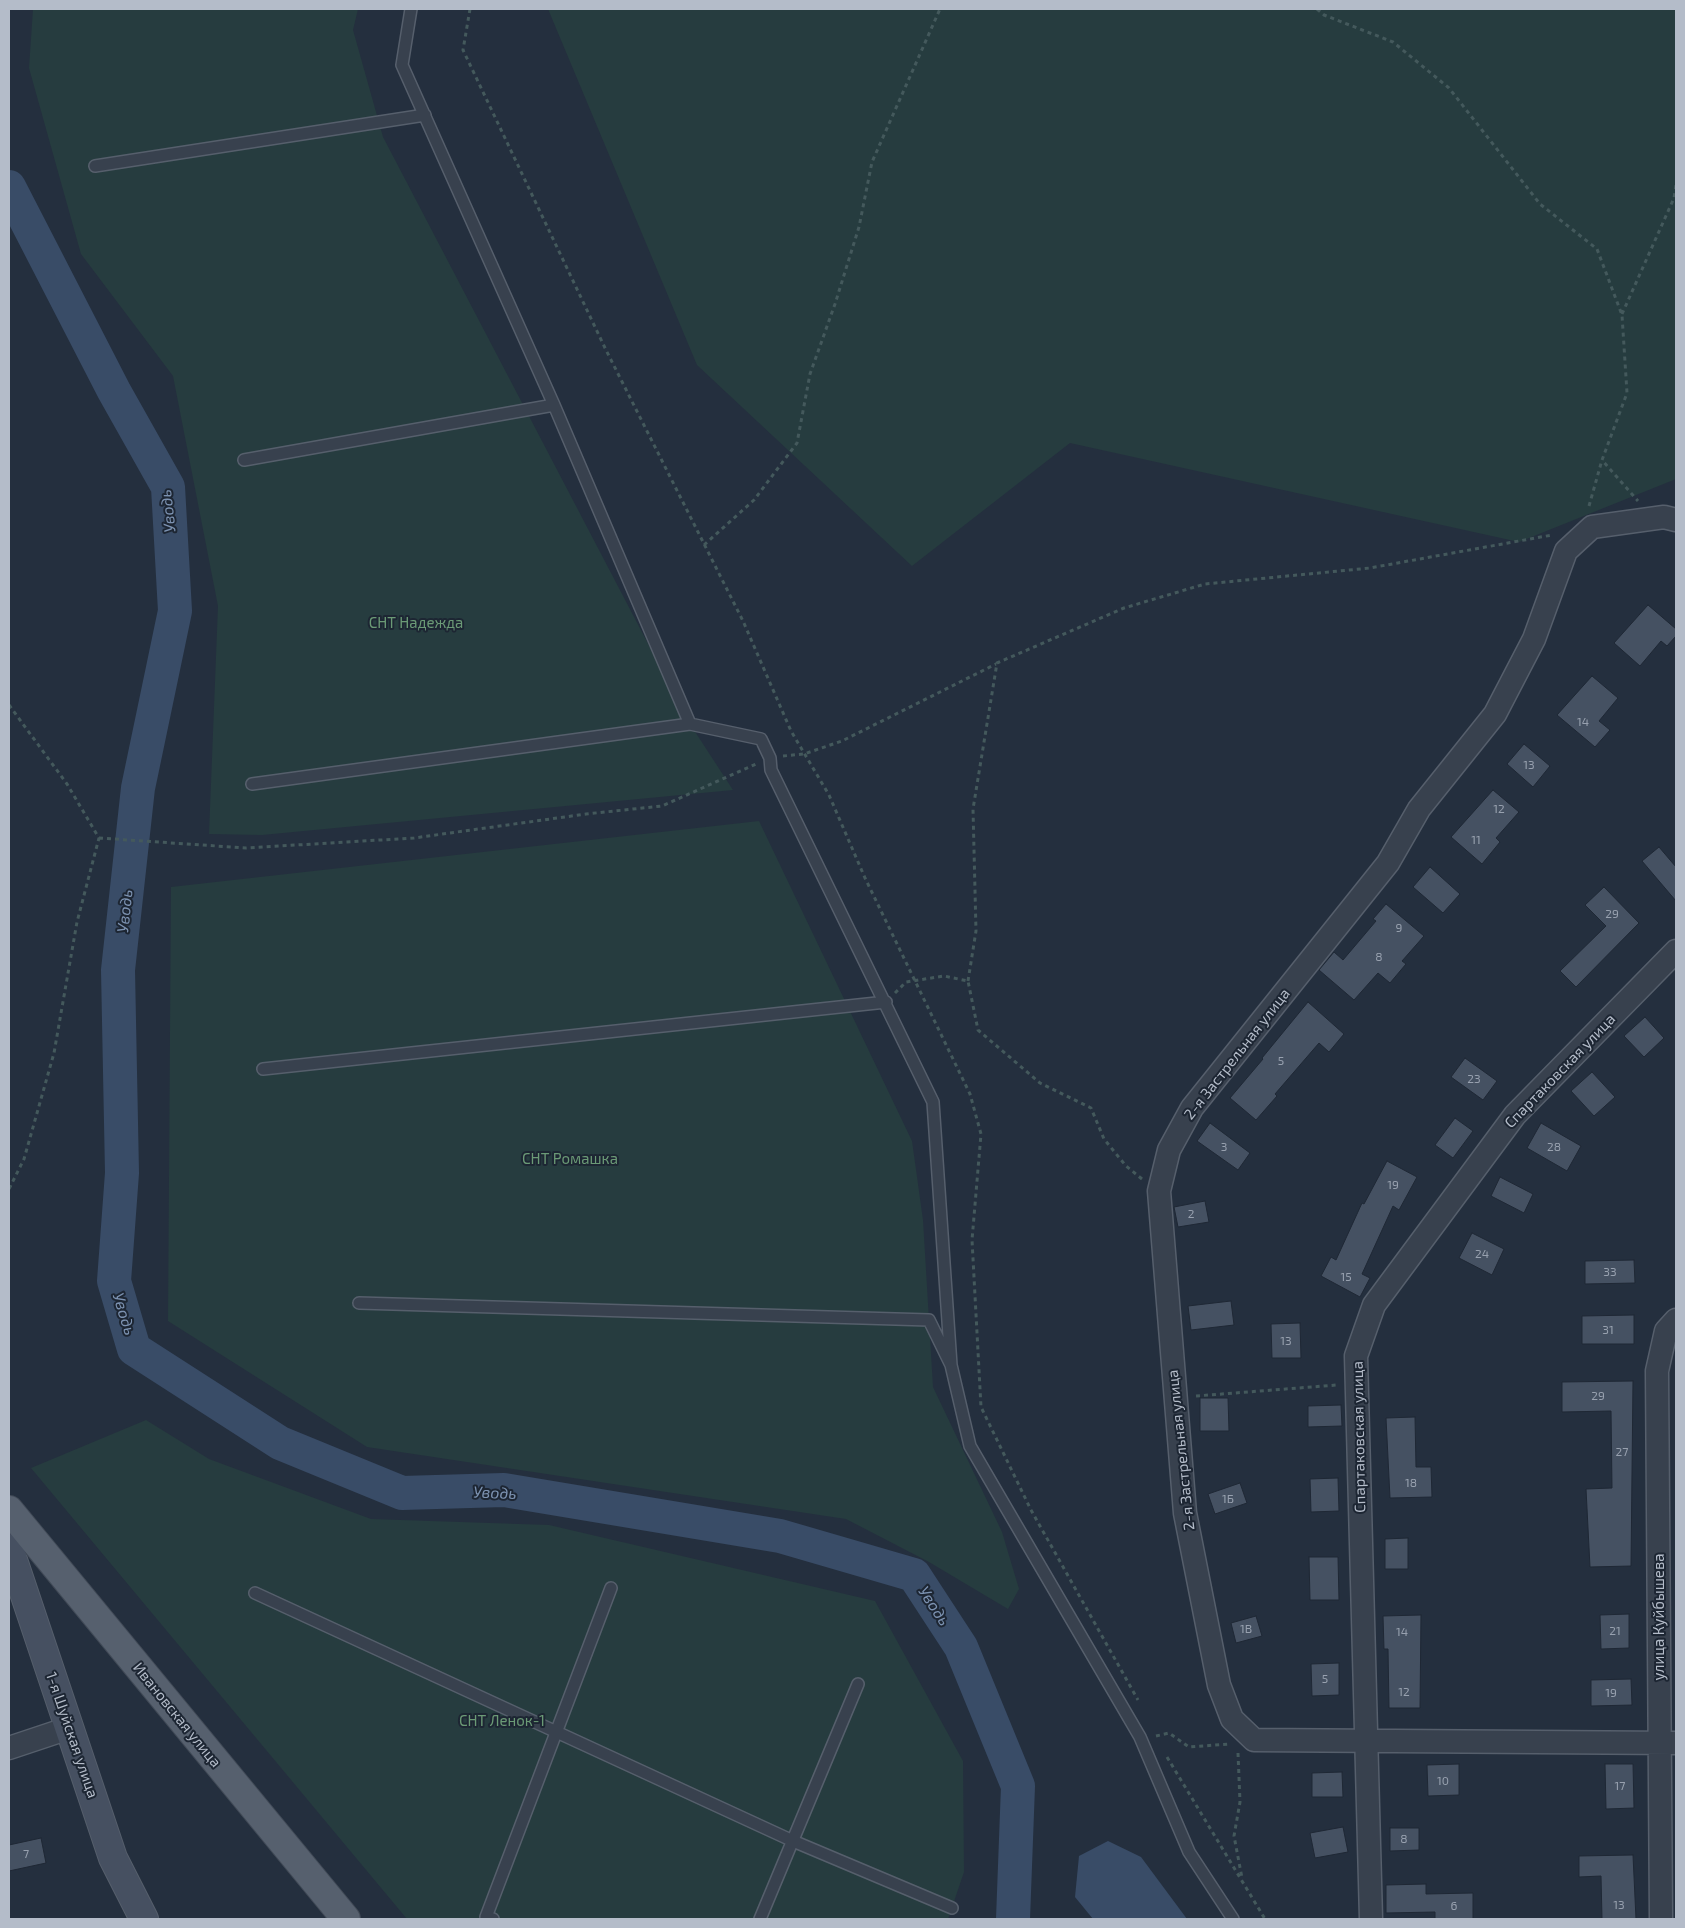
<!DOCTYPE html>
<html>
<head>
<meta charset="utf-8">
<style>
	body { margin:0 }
	#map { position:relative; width:1685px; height:1928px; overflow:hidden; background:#242f3e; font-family:"Exo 2",sans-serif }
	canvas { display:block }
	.frame { position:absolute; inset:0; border:10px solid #b4bcc9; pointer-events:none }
</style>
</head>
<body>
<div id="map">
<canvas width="1685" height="1928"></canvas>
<div class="frame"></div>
</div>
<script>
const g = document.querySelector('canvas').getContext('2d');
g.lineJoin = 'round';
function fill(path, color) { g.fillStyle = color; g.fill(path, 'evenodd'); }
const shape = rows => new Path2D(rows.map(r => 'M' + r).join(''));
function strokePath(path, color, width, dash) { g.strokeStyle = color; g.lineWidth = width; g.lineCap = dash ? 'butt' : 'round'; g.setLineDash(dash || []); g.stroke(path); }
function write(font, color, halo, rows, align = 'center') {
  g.font = font + ' "Exo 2",sans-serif'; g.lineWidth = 4; g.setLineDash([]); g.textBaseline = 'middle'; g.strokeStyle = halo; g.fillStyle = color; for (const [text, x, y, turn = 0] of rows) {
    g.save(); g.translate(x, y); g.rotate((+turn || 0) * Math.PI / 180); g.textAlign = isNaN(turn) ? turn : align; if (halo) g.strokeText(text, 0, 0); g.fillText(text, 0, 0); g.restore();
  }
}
const green = shape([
	[33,9,358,9,353,30,383,137,690,724,733,790,262,835,209,834,218,606,173,376,81,254,29,68],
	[548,9,1676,9,1676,479,1519,542,1070,443,912,566,697,365],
	[759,821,912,1141,923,1220,933,1387,1002,1532,1019,1589,1008,1609,929,1562,846,1519,367,1447,168,1321,171,887],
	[146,1420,209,1459,371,1519,549,1525,875,1601,963,1761,964,1872,948,1919,407,1919,31,1468]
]);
const water = shape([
	[1108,1841,1141,1857,1187,1919,1093,1919,1075,1897,1079,1856]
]);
const river = shape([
	[9,187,114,391,168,487,175,611,138,788,118,970,122,1173,114,1281,134,1349,280,1443,402,1493,504,1490,780,1536,914,1575,961,1647,1018,1786,1013,1919]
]);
const building = shape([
	[1648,605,1676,629,1676,636,1667,646,1661,641,1640,666,1614,643,1648,605],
	[1592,676,1618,698,1599,721,1610,730,1595,747,1557,715,1592,676],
	[1524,744,1550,766,1533,787,1507,764,1524,744],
	[1493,790,1519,812,1496,838,1500,842,1482,864,1451,837,1493,790],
	[1659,847,1676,867,1676,901,1642,861,1659,847],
	[1430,867,1460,894,1443,913,1413,887,1430,867],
	[1604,887,1639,923,1576,987,1560,971,1606,926,1585,905,1604,887],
	[1386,904,1424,936,1402,961,1406,964,1390,983,1378,973,1354,1000,1319,970,1334,952,1343,960,1376,921,1373,919,1386,904],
	[1308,1002,1344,1034,1329,1052,1319,1043,1275,1094,1277,1096,1256,1120,1230,1098,1263,1059,1262,1058,1308,1002],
	[1645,1017,1664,1038,1644,1057,1624,1036,1645,1017],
	[1465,1058,1497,1081,1483,1100,1451,1077,1465,1058],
	[1592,1072,1615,1097,1594,1116,1571,1091,1592,1072],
	[1455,1118,1473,1131,1453,1158,1435,1145,1455,1118],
	[1210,1123,1250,1153,1238,1170,1197,1141,1210,1123],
	[1541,1123,1581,1146,1567,1171,1527,1148,1541,1123],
	[1387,1161,1417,1177,1399,1210,1393,1206,1362,1274,1370,1278,1360,1297,1321,1276,1331,1257,1336,1260,1362,1203,1364,1204,1387,1161],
	[1500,1177,1533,1194,1524,1213,1491,1196,1500,1177],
	[1205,1201,1209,1222,1178,1227,1174,1207,1205,1201],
	[1472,1233,1504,1249,1492,1275,1459,1258,1472,1233],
	[1634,1260,1635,1283,1585,1284,1585,1261,1634,1260],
	[1231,1301,1234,1325,1191,1330,1188,1306,1231,1301],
	[1634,1315,1634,1344,1582,1344,1582,1316,1634,1315],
	[1300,1323,1301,1358,1272,1358,1271,1324,1300,1323],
	[1633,1381,1631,1566,1590,1567,1586,1489,1612,1488,1611,1411,1562,1412,1562,1382,1633,1381],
	[1200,1398,1228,1398,1229,1431,1200,1431,1200,1398],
	[1341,1405,1342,1426,1308,1427,1308,1406,1341,1405],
	[1415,1417,1416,1467,1431,1467,1432,1497,1390,1498,1386,1418,1415,1417],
	[1338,1478,1339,1511,1311,1512,1310,1479,1338,1478],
	[1240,1483,1247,1503,1215,1514,1208,1494,1240,1483],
	[1408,1538,1408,1569,1385,1569,1385,1539,1408,1538],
	[1309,1557,1338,1557,1339,1600,1310,1600,1309,1557],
	[1629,1614,1629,1648,1601,1649,1600,1615,1629,1614],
	[1421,1615,1420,1708,1389,1708,1388,1649,1384,1649,1383,1616,1421,1615],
	[1256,1616,1262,1636,1236,1643,1231,1623,1256,1616],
	[1339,1663,1339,1695,1312,1696,1311,1664,1339,1663],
	[1631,1679,1632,1705,1591,1706,1591,1680,1631,1679],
	[1459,1764,1459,1795,1428,1796,1427,1765,1459,1764],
	[1605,1764,1633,1764,1634,1808,1606,1809,1605,1764],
	[1342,1772,1343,1797,1312,1797,1312,1773,1342,1772],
	[1343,1827,1348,1852,1315,1858,1310,1833,1343,1827],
	[1390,1828,1419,1828,1419,1850,1390,1851,1390,1828],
	[41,1838,46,1863,9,1871,9,1845,41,1838],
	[1633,1855,1636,1919,1602,1919,1601,1876,1579,1877,1579,1856,1633,1855],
	[1426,1884,1426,1894,1473,1893,1473,1919,1435,1919,1435,1912,1386,1913,1386,1885,1426,1884]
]);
const path = shape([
	[470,9,463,50,606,350,743,621,791,731,829,795,865,878,970,1094,981,1134,972,1240,981,1407,1031,1510,1138,1700],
	[1317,9,1324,15,1393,42,1449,88,1540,204,1597,249,1622,315,1627,393,1602,460,1638,501],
	[1622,314,1674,198,1676,185],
	[1589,506,1602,460],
	[704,545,754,500,797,443,810,374,835,304,859,227,872,162,940,9],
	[9,705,67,784,99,838,77,922,54,1053,24,1159,9,1189],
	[783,756,804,754,842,741,996,664],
	[99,838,246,848,414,838,586,814,662,806,756,764],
	[968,981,976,931,973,809,997,663,1124,608,1205,584,1370,568,1552,535],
	[895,993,906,982,944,976,968,981,978,1030,1040,1083,1091,1108,1104,1139,1126,1166,1142,1179],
	[1196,1396,1337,1385],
	[1156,1736,1169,1733,1189,1747,1229,1744],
	[1238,1753,1240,1802,1234,1836,1242,1878],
	[1167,1757,1265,1919]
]);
const lane = shape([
	[411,9,402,65,554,405,690,724,761,739,770,758,771,770,933,1102,951,1365],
	[95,166,425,115],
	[244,460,554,405],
	[252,784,690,724],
	[263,1069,886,1002],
	[359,1303,929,1320,951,1365,970,1446,1140,1737,1189,1852,1233,1919],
	[255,1593,793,1841,952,1908],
	[493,1919,486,1917,611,1588],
	[760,1919,858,1684]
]);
const street = shape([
	[1676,520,1664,517,1592,527,1566,551,1534,639,1495,714,1419,809,1388,863,1192,1108,1169,1150,1159,1191,1185,1513,1219,1685,1232,1719,1254,1740,1676,1743],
	[9,1748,69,1728],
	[1371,1919,1356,1356,1374,1305,1515,1115,1676,951],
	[1661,1919,1657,1371,1666,1331,1676,1320]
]);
const secondary = shape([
	[9,1548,113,1858,144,1919]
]);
const primary = shape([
	[9,1510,346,1919]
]);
const numberNames = [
	["14",1583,722],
	["13",1529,765],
	["12",1499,809],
	["11",1476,840],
	["29",1612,914],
	["9",1399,928],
	["8",1379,957],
	["5",1281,1061],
	["23",1474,1079],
	["3",1224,1147],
	["28",1554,1147],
	["19",1393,1185],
	["2",1191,1214],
	["24",1482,1254],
	["33",1610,1272],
	["15",1346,1277],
	["31",1608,1330],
	["13",1286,1341],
	["29",1598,1396],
	["27",1622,1452],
	["18",1411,1483],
	["1Б",1228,1499],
	["1В",1246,1629],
	["21",1615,1631],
	["14",1402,1632],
	["5",1325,1679],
	["12",1404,1692],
	["19",1611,1693],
	["10",1443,1781],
	["17",1620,1786],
	["8",1404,1839],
	["7",26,1854],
	["13",1619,1905],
	["6",1454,1906]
];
const parkNames = [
	["СНТ Надежда",416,623],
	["СНТ Ромашка",570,1159],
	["СНТ Ленок-1",502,1721]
];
const streetNames = [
	["2-я Застрельная улица",1237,1054,-52],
	["Спартаковская улица",1560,1071,-46],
	["Спартаковская улица",1359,1437,-91],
	["2-я Застрельная улица",1181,1450,-96],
	["улица Куйбышева",1659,1617,-90],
	["Ивановская улица",177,1715,51],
	["1-я Шуйская улица",72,1735,71]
];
const waterNames = [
	["Уводь",168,511,-96],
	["Уводь",125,911,-84],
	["Уводь",124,1314,73],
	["Уводь",495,1493,2],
	["Уводь",934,1606,57]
];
fill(green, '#263c3f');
fill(water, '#394c67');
strokePath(river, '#394c67', 34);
fill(building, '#455162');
strokePath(building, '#1f2835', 1);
strokePath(lane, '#565f6c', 14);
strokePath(street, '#565f6c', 25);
strokePath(secondary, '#565f6c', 30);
strokePath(primary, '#414a57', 30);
strokePath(path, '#44595c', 3, [4, 4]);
strokePath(lane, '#38414e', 11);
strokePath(street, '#38414e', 22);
strokePath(secondary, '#465061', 28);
strokePath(primary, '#56606e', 28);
write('12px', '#98a1af', null, numberNames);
write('15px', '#6b9a76', '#1d2633', parkNames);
write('15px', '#b4bcc9', '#1d2633', streetNames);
write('italic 16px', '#7c92b1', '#1d2633', waterNames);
</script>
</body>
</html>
